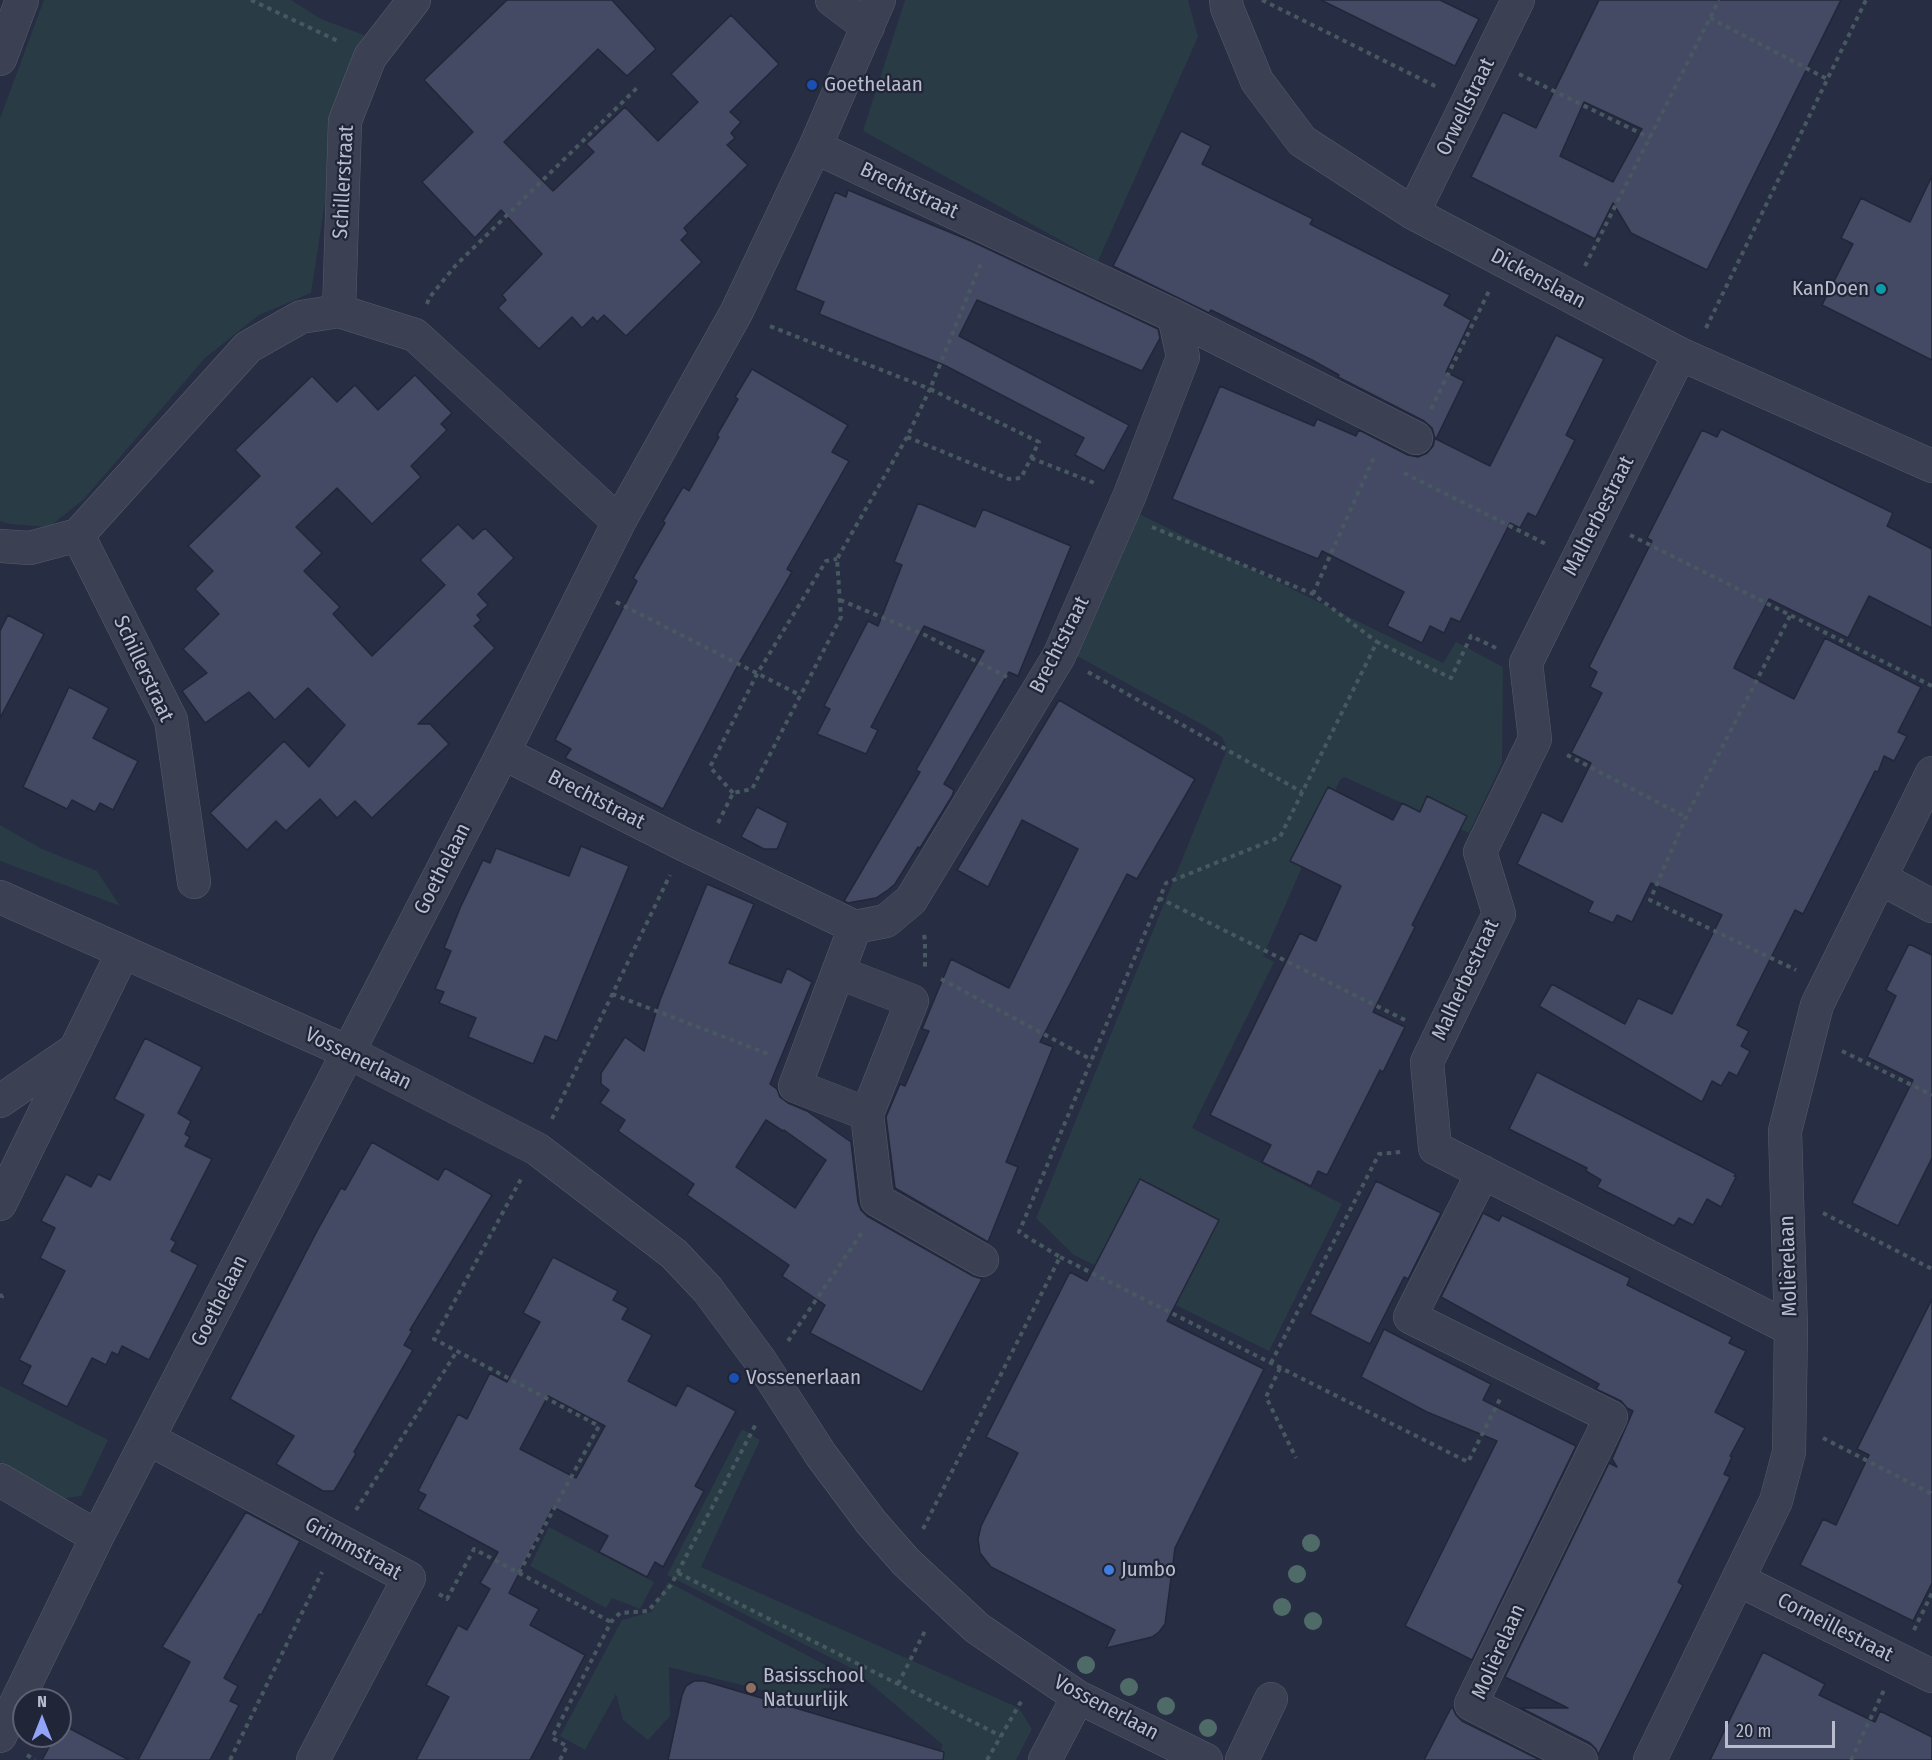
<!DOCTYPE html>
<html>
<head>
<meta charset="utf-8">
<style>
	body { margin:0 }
	#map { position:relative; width:1932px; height:1760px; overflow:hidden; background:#272d43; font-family:"Fira Sans Condensed",sans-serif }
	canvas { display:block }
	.north { position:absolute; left:12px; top:1688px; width:60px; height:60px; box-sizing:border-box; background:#202538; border:2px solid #5d6173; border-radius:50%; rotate:0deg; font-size:16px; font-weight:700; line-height:24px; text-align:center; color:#b9bccc }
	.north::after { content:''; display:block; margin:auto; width:21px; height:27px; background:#92a4f8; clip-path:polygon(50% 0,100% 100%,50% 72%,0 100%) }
	.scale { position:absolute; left:1725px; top:1721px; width:110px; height:27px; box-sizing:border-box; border:3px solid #b9bccc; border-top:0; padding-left:8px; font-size:18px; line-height:21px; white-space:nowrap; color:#b9bccc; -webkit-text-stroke:4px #202538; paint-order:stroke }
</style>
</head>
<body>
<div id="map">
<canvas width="1932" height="1760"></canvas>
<div class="north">N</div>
<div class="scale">20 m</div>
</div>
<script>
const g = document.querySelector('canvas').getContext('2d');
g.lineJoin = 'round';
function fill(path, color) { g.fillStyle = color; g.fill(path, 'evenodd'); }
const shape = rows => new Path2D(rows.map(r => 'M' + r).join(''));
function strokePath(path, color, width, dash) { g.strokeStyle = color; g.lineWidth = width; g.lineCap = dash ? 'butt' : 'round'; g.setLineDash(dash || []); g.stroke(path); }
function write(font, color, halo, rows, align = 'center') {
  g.font = font + ' "Fira Sans Condensed",sans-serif'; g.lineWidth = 4.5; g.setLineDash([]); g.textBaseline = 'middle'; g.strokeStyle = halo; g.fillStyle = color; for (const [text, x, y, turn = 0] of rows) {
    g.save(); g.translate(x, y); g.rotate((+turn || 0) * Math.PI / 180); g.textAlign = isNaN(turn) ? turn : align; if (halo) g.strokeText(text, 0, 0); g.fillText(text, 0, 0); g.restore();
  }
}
const green = shape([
	[44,0,291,0,321,19,364,35,338,118,311,293,259,315,205,358,84,499,49,527,9,524,0,521,0,118],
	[905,0,1188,0,1198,37,1098,261,863,131],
	[1125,507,1443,663,1456,642,1503,667,1502,763,1469,833,1344,777,1340,780,1263,956,1274,962,1192,1128,1342,1204,1269,1351,1074,1255,1036,1218,1227,749,1222,737,1203,725,1066,650],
	[0,825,42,849,97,871,120,906,0,861],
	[0,1386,108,1440,81,1496,60,1499,0,1462],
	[742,1429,760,1440,701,1567,1019,1708,1032,1729,1016,1760,936,1760,943,1745,853,1669,667,1575],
	[549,1527,654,1582,640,1609,612,1598,606,1608,530,1566],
	[668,1582,833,1669,826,1706,669,1667,670,1716,648,1740,623,1720,616,1694,585,1750,560,1736,622,1620,651,1612]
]);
const building = shape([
	[507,0,612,0,656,49,627,76,598,49,504,142,553,191,594,152,586,144,625,107,658,141,698,102,671,74,731,15,779,64,730,112,741,122,731,133,735,138,727,145,748,165,684,228,688,233,681,240,702,262,626,336,604,315,597,322,593,317,582,328,572,317,539,349,498,308,506,300,502,295,542,254,501,210,475,238,422,182,473,132,424,80,507,0],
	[1321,0,1440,0,1479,19,1455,66,1321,0],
	[1599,0,1841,0,1707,270,1631,233,1613,203,1595,239,1471,177,1503,112,1536,128,1599,0],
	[1584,102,1642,129,1613,182,1560,156,1584,102],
	[1181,131,1211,146,1202,164,1313,219,1310,224,1450,295,1444,305,1471,320,1446,372,1464,381,1436,439,1490,466,1556,335,1604,359,1566,435,1575,440,1536,517,1528,513,1520,528,1510,523,1460,622,1451,618,1444,633,1430,626,1422,643,1387,626,1404,592,1322,551,1318,559,1172,499,1220,386,1314,426,1317,419,1356,436,1359,430,1408,455,1418,457,1427,453,1433,446,1435,438,1432,428,1424,421,1338,377,1339,375,1312,360,1211,310,1209,313,1113,266,1181,131],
	[1932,176,1932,360,1822,305,1853,244,1841,238,1861,198,1910,222,1932,176],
	[848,190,971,241,1158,329,1160,338,1142,371,977,300,959,336,1129,425,1104,471,1075,455,1084,438,946,366,819,314,824,302,795,290,835,192,846,197,848,190],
	[752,369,848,425,832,452,849,461,787,569,792,572,738,665,663,809,565,758,571,749,555,740,637,581,633,578,665,523,663,521,683,487,689,491,719,437,717,435,738,399,735,397,752,369],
	[415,375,452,413,441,424,447,430,411,466,421,477,372,524,337,488,296,527,322,553,304,571,340,607,333,614,372,656,445,585,420,560,458,524,473,539,485,528,514,558,478,594,488,605,477,615,481,620,474,626,495,648,418,724,430,724,449,744,372,818,355,801,337,818,320,799,286,831,276,821,247,850,210,813,284,741,309,767,345,725,308,688,275,720,249,692,205,723,182,691,207,673,183,649,219,614,195,589,213,571,188,546,260,476,235,450,312,376,337,402,355,385,378,410,415,375],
	[1721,429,1893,513,1887,526,1932,549,1932,628,1869,596,1848,638,1769,599,1737,661,1734,668,1794,699,1825,638,1921,687,1898,732,1907,736,1894,761,1884,756,1878,772,1875,771,1803,914,1795,910,1737,1025,1749,1031,1741,1046,1750,1051,1737,1076,1729,1072,1721,1086,1712,1081,1702,1102,1539,1006,1552,984,1625,1024,1638,998,1672,1014,1722,915,1651,883,1632,922,1617,915,1613,923,1588,912,1593,902,1517,864,1542,812,1562,822,1591,763,1571,753,1602,693,1590,687,1597,672,1589,667,1652,541,1647,538,1702,430,1717,437,1721,429],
	[918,503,975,527,983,509,1071,546,1018,676,1009,672,944,784,954,790,952,796,920,848,918,847,895,884,888,890,876,898,848,903,844,901,920,772,916,770,984,651,924,626,871,727,878,730,866,754,817,734,830,709,824,706,868,621,878,626,902,565,894,562,918,503],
	[8,615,44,634,0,718,0,631,8,615],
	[69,687,109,708,93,738,138,761,113,810,100,803,95,812,72,800,67,809,23,787,69,687],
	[1059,700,1195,779,1137,879,1127,874,1040,1042,1053,1047,1006,1162,1018,1167,988,1242,895,1188,886,1117,900,1084,905,1086,929,1031,922,1029,951,959,1009,988,1078,849,1022,820,988,887,957,870,1059,700],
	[1328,787,1393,820,1402,803,1420,812,1427,796,1467,816,1412,925,1415,927,1373,1012,1405,1027,1383,1072,1380,1070,1327,1175,1318,1171,1311,1186,1262,1162,1271,1145,1210,1115,1300,933,1316,941,1341,886,1290,861,1328,787],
	[757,807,788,823,777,849,764,849,741,837,757,807],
	[581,846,629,866,557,1041,545,1036,533,1064,468,1037,476,1018,439,1003,444,992,435,989,451,951,444,948,460,908,483,860,490,863,496,848,569,876,581,846],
	[707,884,754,904,729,963,781,983,787,968,812,982,770,1084,777,1089,780,1097,788,1103,807,1111,851,1142,858,1202,861,1210,867,1216,973,1276,982,1279,922,1392,810,1333,825,1305,782,1276,789,1265,687,1195,694,1184,618,1131,625,1120,600,1103,609,1090,601,1084,601,1073,625,1037,644,1051,660,1000,707,884],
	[766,1120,783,1131,784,1130,826,1160,795,1208,736,1167,766,1120],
	[1909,944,1932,955,1932,1158,1898,1226,1852,1203,1913,1080,1867,1057,1896,996,1886,990,1909,944],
	[145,1038,202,1067,178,1113,191,1121,185,1134,190,1137,185,1146,212,1159,171,1239,176,1242,171,1251,198,1265,149,1360,122,1346,118,1355,112,1352,106,1365,92,1358,67,1407,22,1384,31,1366,19,1360,65,1271,40,1258,55,1228,41,1221,66,1174,91,1187,98,1174,110,1180,144,1115,114,1099,145,1038],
	[1537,1072,1736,1174,1734,1176,1736,1177,1721,1207,1707,1199,1693,1225,1679,1218,1674,1226,1597,1187,1601,1180,1586,1171,1587,1168,1509,1129,1537,1072],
	[372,1142,438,1180,445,1168,492,1195,410,1330,412,1331,404,1345,413,1350,354,1452,356,1454,334,1491,323,1491,276,1464,294,1436,230,1399,317,1231,341,1188,345,1190,372,1142],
	[1140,1179,1219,1220,1167,1321,1264,1369,1175,1548,1165,1624,1159,1632,1152,1637,1106,1648,1115,1630,991,1567,980,1553,978,1539,981,1526,1018,1453,986,1437,1070,1272,1087,1281,1140,1179],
	[1376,1181,1441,1213,1408,1279,1404,1277,1370,1344,1310,1314,1376,1181],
	[1483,1213,1499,1221,1502,1215,1630,1278,1627,1285,1732,1337,1729,1343,1746,1351,1715,1412,1745,1428,1730,1456,1732,1457,1724,1474,1730,1477,1678,1582,1683,1585,1598,1755,1596,1749,1590,1743,1521,1708,1568,1708,1505,1677,1609,1463,1617,1467,1612,1459,1633,1411,1627,1408,1621,1401,1596,1389,1599,1384,1441,1297,1483,1213],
	[553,1257,618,1291,613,1300,628,1308,622,1319,652,1335,628,1381,676,1406,687,1385,736,1411,695,1486,704,1491,663,1567,655,1562,647,1577,599,1552,608,1536,553,1507,509,1593,539,1609,530,1625,585,1655,530,1760,416,1760,449,1697,426,1685,458,1625,467,1630,490,1589,480,1583,498,1552,418,1509,426,1495,418,1491,458,1414,467,1419,490,1373,507,1382,540,1322,523,1313,553,1257],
	[548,1396,605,1426,576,1478,520,1449,548,1396],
	[1932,1299,1932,1583,1913,1621,1800,1565,1823,1519,1836,1525,1869,1455,1857,1449,1932,1299],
	[1384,1329,1491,1384,1483,1400,1576,1446,1472,1660,1405,1626,1497,1441,1427,1412,1361,1377,1384,1329],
	[246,1512,300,1541,261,1615,259,1614,224,1678,238,1686,230,1701,239,1705,210,1760,138,1760,190,1662,162,1647,246,1512],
	[1763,1652,1825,1684,1819,1695,1875,1722,1880,1711,1932,1737,1932,1760,1710,1760,1763,1652],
	[694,1681,704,1681,944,1752,943,1760,668,1760,682,1695,686,1686,694,1681],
	[1451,1708,1453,1708,1456,1715,1462,1721,1540,1760,1424,1760,1451,1708],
	[61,1724,129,1760,42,1760,55,1736,60,1736,61,1724]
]);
const path = shape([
	[251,0,340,42],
	[1262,0,1437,87],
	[1710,18,1827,79],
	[1519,74,1650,138],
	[1585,266,1719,0],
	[427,304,429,298,456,265,638,87],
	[1706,328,1866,0],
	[1431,409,1489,291],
	[907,437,1009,479,1021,478,1039,442,930,389,981,263],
	[1031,458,1097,484],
	[1404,473,1548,545],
	[1152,527,1313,594,1377,642],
	[1630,535,1932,686],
	[1313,594,1375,455],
	[840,600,925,635,1007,677],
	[616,602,800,695],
	[1790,616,1686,817,1650,900,1796,970],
	[1088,672,1302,792],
	[1567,755,1686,817],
	[733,793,710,767,757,674,826,561,837,559],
	[718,823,733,793,752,789,841,617,837,559,907,437,930,389,767,325],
	[1159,898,1409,1022],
	[924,935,925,940,925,970],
	[941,979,1092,1060],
	[612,994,771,1055],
	[1842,1051,1932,1095],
	[552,1119,670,875],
	[1823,1213,1932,1269],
	[1060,1257,1468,1462,1500,1399],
	[0,1294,2,1297,0,1302],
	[788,1341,863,1231],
	[1271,1363,1379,1154,1401,1152],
	[1280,1368,1266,1397,1296,1458],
	[1823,1438,1932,1494],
	[356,1510,457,1351],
	[923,1529,1060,1257,1019,1232,1166,883,1280,837,1377,642,1451,678,1471,636,1496,648],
	[519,1573,599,1426,434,1339,521,1179],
	[678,1573,1001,1736],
	[439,1594,447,1599,474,1549,611,1622],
	[1914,1630,1932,1593],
	[898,1684,925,1631],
	[27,1755,35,1760],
	[230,1760,322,1572],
	[560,1760,567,1746,552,1738,611,1622,620,1613,648,1611,671,1585,757,1422],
	[987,1760,1022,1700],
	[1851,1760,1884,1690]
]);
const minor = shape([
	[832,0,868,27],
	[1226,0,1227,8,1257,81,1302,141,1413,213,1680,354,1932,466],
	[0,59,22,0],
	[1413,213,1518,0],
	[339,311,345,121,370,57,414,0],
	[1174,316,1416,438],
	[1680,354,1526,663,1535,739,1480,852,1499,914,1427,1062,1435,1148,1791,1329],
	[78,535,171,720,194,882],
	[0,546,30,548,78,535,248,347,301,317,339,311,415,335,619,522],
	[503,753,685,845,855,927,886,921,911,900,1059,656,1129,497,1183,357,1174,316,815,147],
	[1880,878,1932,906],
	[0,897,348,1052,537,1149,674,1254,708,1290,759,1359,821,1455,871,1522,906,1562,977,1628,1078,1697,1206,1760],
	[840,973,912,1001,867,1114,795,1086,855,927],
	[0,1101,76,1049],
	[867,1114,877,1200,982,1260],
	[1483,1172,1410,1317,1611,1417,1471,1704,1581,1760],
	[0,1204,123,952],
	[149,1439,409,1578,313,1760],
	[0,1480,97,1537],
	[1739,1580,1932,1676],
	[0,1736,97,1537,503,753,619,522,736,313,815,147,879,0],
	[1045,1760,1078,1697],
	[1242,1760,1271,1699],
	[1650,1760,1776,1501,1789,1452,1791,1329,1785,1131,1817,1005,1932,773]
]);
const trees = [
	[1311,1543],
	[1297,1574],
	[1282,1607],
	[1313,1621],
	[1086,1665],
	[1129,1687],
	[1166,1706],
	[1208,1728]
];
const markers = [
	[812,85,6,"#1a4fb4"],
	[1881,289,6,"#0f9aa8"],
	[734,1378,6,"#1a4fb4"],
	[1109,1570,6,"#3f7fe0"],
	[751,1688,6,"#8d6e63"]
];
const poiNames = [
	["Goethelaan",824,85],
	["KanDoen",1869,289,"right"],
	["Vossenerlaan",746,1378],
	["Jumbo",1121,1570],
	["Basisschool",763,1676],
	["Natuurlijk",763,1700]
];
const streetNames = [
	["Orwellstraat",1466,107,-64],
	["Schillerstraat",344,182,-87],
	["Brechtstraat",909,191,25],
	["Dickenslaan",1538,279,28],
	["Malherbestraat",1599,516,-63],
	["Brechtstraat",1060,645,-63],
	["Schillerstraat",143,669,65],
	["Brechtstraat",596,800,27],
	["Goethelaan",443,869,-63],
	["Malherbestraat",1466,980,-65],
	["Vossenerlaan",358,1059,26],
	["Molièrelaan",1789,1266,-92],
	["Goethelaan",220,1301,-63],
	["Grimmstraat",353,1549,29],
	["Corneillestraat",1835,1628,27],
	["Molièrelaan",1499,1652,-66],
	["Vossenerlaan",1106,1708,28]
];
fill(green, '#293b44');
fill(building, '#444a63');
strokePath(building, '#22273a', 1.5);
strokePath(minor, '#575b6d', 34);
strokePath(path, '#475860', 4, [4.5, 4.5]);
strokePath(minor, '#3b4052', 33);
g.fillStyle = '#4f6b67';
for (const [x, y] of trees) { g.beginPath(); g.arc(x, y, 9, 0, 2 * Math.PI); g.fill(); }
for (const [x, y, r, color] of markers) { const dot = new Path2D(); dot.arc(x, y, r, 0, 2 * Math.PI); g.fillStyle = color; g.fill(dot); strokePath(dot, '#202538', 2); }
write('21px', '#b9bccc', '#202538', poiNames, 'left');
write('21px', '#b9bccc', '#202538', streetNames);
</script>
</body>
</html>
